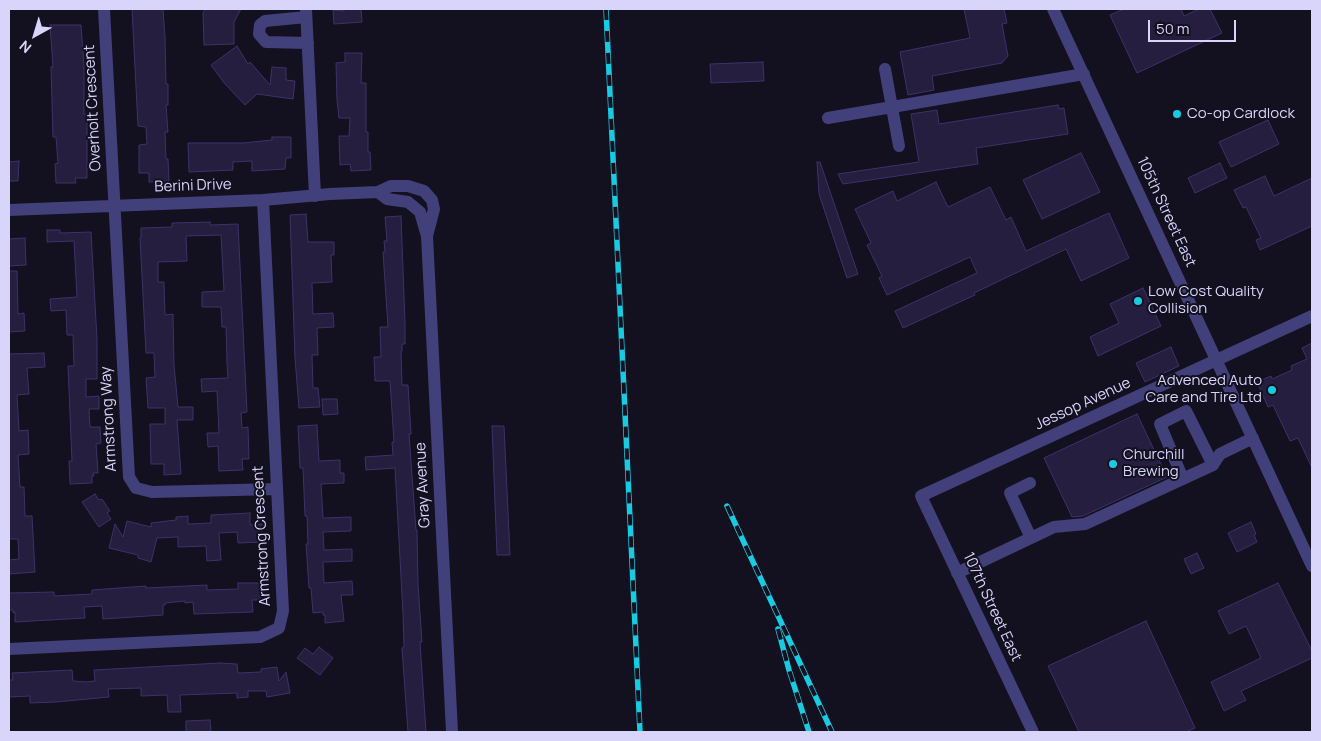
<!DOCTYPE html>
<html>
<head>
<meta charset="utf-8">
<style>
	body { margin:0 }
	#map { position:relative; width:1321px; height:741px; overflow:hidden; background:#131020; font-family:Manrope,sans-serif }
	canvas { display:block }
	.frame { position:absolute; inset:0; border:10px solid #d8d4fa; pointer-events:none }
	.north { position:absolute; left:10px; top:10px; width:50px; height:50px; -webkit-text-stroke:4px #131020; paint-order:stroke; rotate:219deg; font-size:14px; font-weight:700; line-height:20px; text-align:center; color:#d8d4fa }
	.north::after { content:''; display:block; margin:auto; width:18px; height:22px; background:#d8d4fa; clip-path:polygon(50% 0,100% 100%,50% 72%,0 100%) }
	.scale { position:absolute; left:1148px; top:20px; width:88px; height:22px; box-sizing:border-box; border:2px solid #d8d4fa; border-top:0; padding-left:6px; font-size:15px; line-height:18px; white-space:nowrap; color:#d8d4fa; -webkit-text-stroke:4px #131020; paint-order:stroke }
</style>
</head>
<body>
<div id="map">
<canvas width="1321" height="741"></canvas>
<div class="frame"></div>
<div class="north">N</div>
<div class="scale">50 m</div>
</div>
<script>
const g = document.querySelector('canvas').getContext('2d');
g.lineJoin = 'round';
function fill(path, color) { g.fillStyle = color; g.fill(path, 'evenodd'); }
const shape = rows => new Path2D(rows.map(r => 'M' + r).join(''));
function strokePath(path, color, width, dash) { g.strokeStyle = color; g.lineWidth = width; g.lineCap = dash ? 'butt' : 'round'; g.setLineDash(dash || []); g.stroke(path); }
function write(font, color, halo, rows, align = 'center') {
  g.font = font + ' Manrope,sans-serif'; g.lineWidth = 4; g.setLineDash([]); g.textBaseline = 'middle'; g.strokeStyle = halo; g.fillStyle = color; for (const [text, x, y, turn = 0] of rows) {
    g.save(); g.translate(x, y); g.rotate((+turn || 0) * Math.PI / 180); g.textAlign = isNaN(turn) ? turn : align; if (halo) g.strokeText(text, 0, 0); g.fillText(text, 0, 0); g.restore();
  }
}
const building = shape([
	[132,9,163,9,165,37,166,84,168,84,168,105,166,105,168,132,165,132,166,159,168,159,169,181,149,182,149,173,139,173,139,145,147,144,146,127,138,126,132,9],
	[205,9,241,9,234,22,234,44,204,45,203,13,205,9],
	[344,9,361,9,362,22,334,24,333,10,344,11,344,9],
	[964,9,1004,9,1007,23,1002,24,1008,56,1002,63,932,76,934,90,908,95,900,52,970,38,964,9],
	[1124,9,1181,9,1184,16,1199,9,1210,9,1222,33,1137,73,1110,15,1124,9],
	[50,25,81,25,84,67,84,114,87,114,87,178,75,178,76,183,56,183,55,164,58,163,56,137,53,137,51,67,53,67,50,25],
	[237,46,248,64,250,62,270,85,272,67,286,68,286,80,295,81,293,99,257,94,245,105,225,84,211,65,237,46],
	[345,53,362,53,361,83,366,83,366,132,368,132,368,152,370,152,371,170,351,171,350,164,340,165,339,136,349,136,350,118,339,118,337,100,336,63,345,62,345,53],
	[763,62,764,81,711,83,710,64,763,62],
	[1058,105,1059,109,1064,108,1068,134,976,148,978,164,843,184,838,174,919,162,911,114,937,110,939,124,1058,105],
	[1268,120,1279,144,1231,167,1219,142,1268,120],
	[272,137,291,137,291,158,286,158,285,169,252,171,252,161,233,162,233,170,189,172,188,143,243,143,272,140,272,137],
	[1081,153,1100,192,1042,219,1023,180,1081,153],
	[19,161,18,181,9,181,9,162,19,161],
	[817,162,820,162,858,274,847,278,819,194,817,162],
	[1220,163,1227,178,1195,193,1188,178,1220,163],
	[1265,176,1274,196,1312,178,1312,226,1260,250,1256,240,1261,238,1246,207,1243,208,1234,190,1265,176],
	[936,182,948,207,990,187,1006,220,1011,217,1026,251,1109,213,1129,258,1081,281,1066,249,974,293,975,295,903,328,895,311,977,273,970,257,887,295,879,278,882,276,867,245,871,243,855,209,893,191,897,201,936,182],
	[306,214,308,242,334,242,334,255,331,255,332,282,312,283,313,314,333,313,334,327,317,328,318,355,312,355,313,388,318,388,320,407,299,408,295,358,290,215,306,214],
	[401,216,405,323,405,344,402,344,402,351,401,351,402,385,408,385,411,434,409,434,416,530,417,530,418,584,422,642,420,642,426,732,408,732,402,648,404,647,403,613,395,468,366,470,365,457,393,455,392,442,394,442,390,381,375,381,374,357,381,357,380,327,388,327,383,252,385,252,384,241,387,241,385,217,401,216],
	[210,222,210,225,238,224,247,412,241,413,242,428,248,427,249,459,242,459,243,470,219,471,218,446,208,447,207,433,219,433,217,391,202,392,201,379,228,378,227,363,226,327,222,327,221,307,202,307,202,292,224,291,221,235,186,236,187,261,158,262,158,282,164,282,165,315,173,314,174,365,178,407,193,407,193,420,177,420,181,474,164,475,164,464,151,464,150,424,165,424,165,408,148,408,146,378,155,377,154,353,146,353,140,238,141,238,141,228,172,227,172,223,210,222],
	[47,230,60,230,60,233,91,232,97,339,97,379,86,379,86,397,99,396,99,409,89,409,90,427,100,427,101,443,96,444,98,473,93,473,94,476,92,476,92,483,70,484,69,461,72,461,68,366,74,366,73,335,67,335,66,310,51,311,50,299,77,297,74,241,47,242,47,230],
	[25,238,26,265,9,266,9,239,25,238],
	[9,271,17,271,18,314,24,313,25,331,9,332,9,271],
	[1143,288,1161,326,1098,356,1090,337,1119,323,1110,304,1143,288],
	[1312,343,1312,468,1298,438,1290,441,1273,405,1268,407,1257,382,1271,376,1272,379,1292,370,1291,366,1307,359,1302,348,1312,343],
	[1171,347,1179,366,1145,382,1136,363,1171,347],
	[44,353,45,367,27,368,29,394,17,395,19,431,28,430,29,454,18,455,20,487,24,487,25,516,32,516,35,572,9,574,9,560,19,559,18,539,9,539,9,354,44,353],
	[322,399,337,399,338,414,323,415,322,399],
	[1137,414,1167,477,1083,516,1072,517,1044,458,1137,414],
	[317,425,319,461,340,460,340,473,344,473,344,483,321,484,323,518,351,517,351,531,323,532,324,550,352,549,352,561,323,562,324,583,352,581,353,595,341,595,344,621,325,623,325,615,323,615,323,612,313,613,311,588,309,588,306,544,308,544,307,516,305,516,303,468,300,468,298,426,317,425],
	[492,426,504,426,510,555,497,555,492,426],
	[95,494,99,500,102,499,110,511,107,513,111,519,99,527,82,502,95,494],
	[250,513,250,525,262,524,263,542,238,543,237,532,219,533,221,560,207,561,206,546,178,547,178,537,157,538,151,562,138,558,138,555,109,548,115,524,123,537,127,521,151,527,151,523,176,520,176,517,188,516,188,524,211,523,211,515,250,513],
	[1251,522,1256,534,1254,535,1257,542,1237,552,1228,533,1251,522],
	[1197,553,1204,568,1191,574,1184,559,1197,553],
	[238,583,259,583,260,600,252,600,253,612,194,614,193,602,185,603,185,601,165,603,165,605,163,605,163,615,103,619,102,606,84,607,85,618,15,622,15,612,13,613,13,610,9,610,9,593,54,592,54,596,92,594,92,590,146,586,146,588,207,585,207,590,238,589,238,583],
	[1278,583,1312,651,1312,658,1241,691,1246,700,1224,711,1211,682,1261,658,1246,626,1229,634,1218,611,1278,583],
	[1146,621,1195,728,1186,732,1079,732,1048,666,1146,621],
	[319,647,333,658,320,675,297,658,305,648,313,654,319,647],
	[220,663,237,664,238,673,261,672,261,669,277,667,279,681,286,672,290,693,267,697,266,691,248,691,248,697,237,698,237,693,180,695,181,712,168,712,167,695,141,696,141,688,108,689,109,697,56,702,30,703,30,696,9,697,9,680,13,680,12,673,72,670,73,681,86,682,95,681,94,670,220,663],
	[210,720,211,732,186,732,186,721,210,720]
]);
const minor = shape([
	[104,9,129,477,136,488,152,492,276,489],
	[306,9,315,196],
	[1053,9,1312,566],
	[306,17,265,21,260,25,259,34,266,42,308,43],
	[885,69,899,146],
	[828,118,1084,74],
	[378,192,387,199,408,202,420,212,427,236,452,732],
	[9,210,263,200,330,194,378,192,391,186,408,186,424,191,432,200,434,209,427,236],
	[1183,479,1160,424,1186,411,1213,465],
	[1030,483,1010,493,1031,538],
	[957,573,1054,527,1085,524,1213,465,1220,454,1253,438],
	[9,649,260,637,279,628,283,611,263,200],
	[1033,732,921,496,1312,316]
]);
const rail = shape([
	[606,9,640,732],
	[727,506,832,732],
	[778,629,789,670,809,732]
]);
const markers = [
	[1177,114,5,"#19cbe1"],
	[1138,301,5,"#19cbe1"],
	[1272,390,5,"#19cbe1"],
	[1113,464,5,"#19cbe1"]
];
const streetNames = [
	["Overholt Crescent",93,108,-93],
	["Berini Drive",193,186,-2],
	["105th Street East",1166,212,65],
	["Jessop Avenue",1083,404,-25],
	["Armstrong Way",109,419,-93],
	["Gray Avenue",423,485,-93],
	["Armstrong Crescent",262,536,-93],
	["107th Street East",992,607,65]
];
const poiNames = [
	["Co-op Cardlock",1187,114],
	["Low Cost Quality",1148,292],
	["Collision",1148,309],
	["Advenced Auto",1262,381,"right"],
	["Care and Tire Ltd",1262,398,"right"],
	["Churchill",1123,455],
	["Brewing",1123,472]
];
fill(building, '#251e3f');
strokePath(building, '#3e3269', 1);
strokePath(minor, '#42407a', 12);
strokePath(rail, '#19cbe1', 5.5);
strokePath(rail, '#131020', 4, [11]);
for (const [x, y, r, color] of markers) { const dot = new Path2D(); dot.arc(x, y, r, 0, 2 * Math.PI); g.fillStyle = color; g.fill(dot); strokePath(dot, '#131020', 2); }
write('15px', '#d8d4fa', '#131020', streetNames);
write('15px', '#d8d4fa', '#131020', poiNames, 'left');
</script>
</body>
</html>
